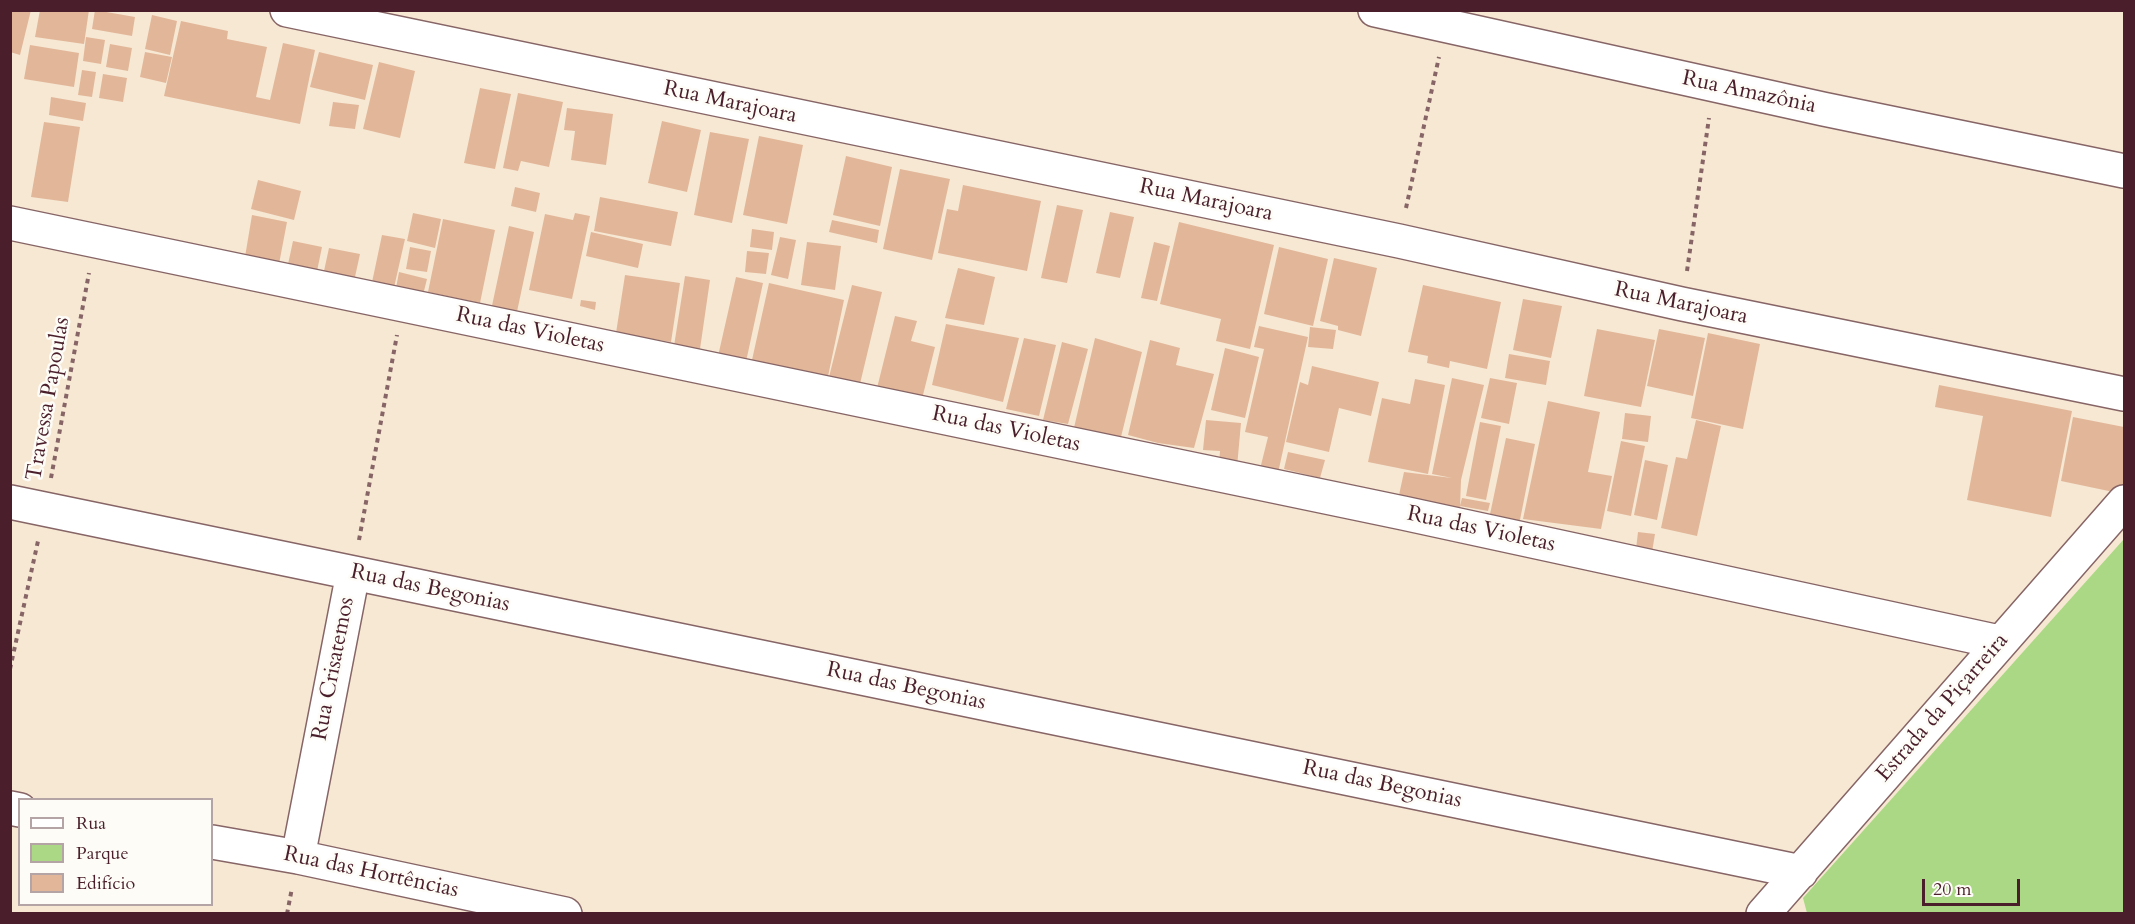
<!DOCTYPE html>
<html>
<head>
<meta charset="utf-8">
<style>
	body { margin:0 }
	#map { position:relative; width:2135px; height:924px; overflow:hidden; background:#f7e8d4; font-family:Cardo,serif }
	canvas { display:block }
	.frame { position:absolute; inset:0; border:12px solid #4a1f2b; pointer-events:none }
	.legend { position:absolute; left:18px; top:798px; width:195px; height:108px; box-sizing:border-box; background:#fdfcf7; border:2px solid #b5a4a5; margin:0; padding:8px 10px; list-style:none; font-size:18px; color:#4a1f2b }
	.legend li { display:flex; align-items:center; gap:12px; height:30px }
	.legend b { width:30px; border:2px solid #b5a4a5 }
	.scale { position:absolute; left:1922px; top:879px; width:98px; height:27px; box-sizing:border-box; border:3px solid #4a1f2b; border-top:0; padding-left:8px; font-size:18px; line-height:21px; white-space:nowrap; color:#4a1f2b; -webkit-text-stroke:4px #fdfcf7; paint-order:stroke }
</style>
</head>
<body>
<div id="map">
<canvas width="2135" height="924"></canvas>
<div class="frame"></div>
<ul class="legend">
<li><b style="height:8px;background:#fff"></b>Rua</li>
<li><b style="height:16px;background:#abd884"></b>Parque</li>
<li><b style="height:16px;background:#e2b799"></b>Edifício</li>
</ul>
<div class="scale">20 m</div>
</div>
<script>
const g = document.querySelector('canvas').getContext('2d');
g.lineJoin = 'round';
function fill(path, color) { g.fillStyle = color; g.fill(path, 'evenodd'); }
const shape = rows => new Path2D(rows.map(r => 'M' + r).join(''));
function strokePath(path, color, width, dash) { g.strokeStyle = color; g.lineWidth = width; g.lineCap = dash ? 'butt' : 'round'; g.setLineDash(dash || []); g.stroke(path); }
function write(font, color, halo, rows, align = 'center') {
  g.font = font + ' Cardo,serif'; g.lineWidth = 5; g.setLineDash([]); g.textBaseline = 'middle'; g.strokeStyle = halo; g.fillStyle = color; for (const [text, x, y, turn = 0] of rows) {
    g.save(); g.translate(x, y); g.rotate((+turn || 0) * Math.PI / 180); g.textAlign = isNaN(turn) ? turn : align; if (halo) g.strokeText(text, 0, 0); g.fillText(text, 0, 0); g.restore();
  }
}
const green = shape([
	[2124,539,2124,913,1807,913,1803,898]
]);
const building = shape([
	[10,10,31,10,20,55,10,52],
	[40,10,89,10,84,44,35,37],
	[95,10,135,17,132,36,92,29],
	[152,15,177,21,170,55,145,49],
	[181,21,228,31,227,39,267,47,256,97,270,100,283,43,315,50,300,124,164,96],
	[86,37,105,40,101,64,83,61],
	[110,44,132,48,128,71,106,67],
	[30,45,79,53,74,87,24,79],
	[145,52,172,57,166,83,140,77],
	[319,52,373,65,365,100,310,87],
	[379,62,415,71,400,138,363,129],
	[82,70,96,72,92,97,78,95],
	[103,74,127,78,123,102,99,98],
	[480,88,511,94,495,169,464,163],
	[518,93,563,102,549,167,521,161,518,171,503,168],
	[51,97,86,103,83,121,49,115],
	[333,102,359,105,355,129,329,126],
	[567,108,613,114,606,165,571,160,575,131,564,130],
	[662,121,701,130,687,192,648,183],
	[44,122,80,127,68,202,31,197],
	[710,132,749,139,732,223,694,215],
	[759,136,803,145,787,224,743,215],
	[846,156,892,167,880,226,833,215],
	[900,169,950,179,932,260,883,249],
	[258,180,301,191,294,220,251,209],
	[963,185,1041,201,1027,271,938,253,947,209,958,211],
	[515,187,540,193,536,212,511,206],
	[600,197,678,212,671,246,594,231],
	[1057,205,1083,210,1067,283,1041,278],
	[1110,212,1134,217,1120,278,1096,273],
	[413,213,441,219,435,248,407,241],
	[575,213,590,216,572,299,529,290,545,214,573,220],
	[252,215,287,222,279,264,245,257],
	[443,219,495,230,480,303,428,292],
	[832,220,879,230,877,243,829,232],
	[1179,222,1274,245,1250,349,1216,341,1221,319,1160,304],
	[509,226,534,232,515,321,490,315],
	[752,229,774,232,772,250,750,247],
	[591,232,643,244,638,268,586,256],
	[382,235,405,239,393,292,371,287],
	[780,237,796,240,788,279,771,275],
	[293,241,322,247,316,276,287,269],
	[807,242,841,246,835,290,801,285],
	[1154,242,1170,246,1157,301,1141,298],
	[410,247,431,251,427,272,406,269],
	[1279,247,1328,259,1313,326,1264,314],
	[329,248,360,254,353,286,322,280],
	[747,251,769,253,766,274,745,272],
	[1334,258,1377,268,1361,336,1338,330,1338,326,1320,321],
	[958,268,995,277,984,325,945,318],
	[399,272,427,279,423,295,396,288],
	[625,275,680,283,671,342,616,333],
	[685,276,710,280,700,349,674,346],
	[736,277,763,283,744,371,716,365],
	[769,283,844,300,826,386,750,369],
	[852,285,882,292,859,388,828,381],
	[1423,285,1501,302,1487,369,1450,361,1449,368,1427,363,1428,356,1408,352],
	[1523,299,1562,306,1551,358,1513,350],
	[581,300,596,302,595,310,580,306],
	[895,316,917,321,911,341,935,347,922,399,877,388],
	[946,324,1019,338,1003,402,932,385],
	[1259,326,1308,337,1278,473,1260,469,1268,437,1245,432,1264,349,1254,347],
	[1310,327,1336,330,1333,349,1308,347],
	[1597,329,1655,340,1641,407,1584,396],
	[1659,329,1705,338,1693,396,1647,386],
	[1708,333,1760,344,1743,429,1691,418],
	[1024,338,1056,345,1039,416,1006,409],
	[1095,338,1142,352,1120,441,1073,432],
	[1150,340,1180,348,1176,365,1214,374,1194,448,1158,443,1128,435],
	[1062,342,1088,349,1068,424,1043,420],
	[1225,348,1259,357,1245,418,1211,410],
	[1509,354,1550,361,1546,385,1505,378],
	[1312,366,1379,382,1371,416,1339,408,1329,452,1286,442,1300,382,1308,385],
	[1452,378,1484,385,1461,480,1460,508,1399,495,1404,472,1452,478,1432,474],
	[1490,378,1517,383,1509,424,1481,418],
	[1415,379,1445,385,1428,474,1368,462,1382,398,1410,404],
	[1939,385,2072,411,2051,517,1967,500,1983,416,1935,407],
	[1548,401,1600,412,1588,472,1612,476,1601,529,1523,519],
	[1625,413,1651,416,1648,442,1622,439],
	[2073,417,2124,427,2123,494,2061,481],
	[1206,420,1241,423,1237,467,1219,465,1220,451,1203,450],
	[1696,420,1721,426,1697,536,1661,528,1676,457,1687,459],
	[1480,422,1501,426,1486,500,1466,496],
	[1506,438,1535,444,1519,525,1489,519],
	[1621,441,1645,446,1631,516,1607,511],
	[1288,452,1325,460,1320,478,1284,469],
	[1645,460,1668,465,1657,520,1634,515],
	[1462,498,1490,503,1488,511,1460,506],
	[1638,532,1655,534,1652,552,1636,549]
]);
const path = shape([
	[1406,208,1439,57],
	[1687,271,1709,118],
	[51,478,89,273],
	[359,540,397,335],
	[10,669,38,541],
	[287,914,292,888]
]);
const minor = shape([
	[287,10,1399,241,1682,304,2124,394],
	[1375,10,1823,109,2124,171],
	[10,223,1403,513,1999,642],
	[10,502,1801,872],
	[10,808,20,810],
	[212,842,298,857,565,914],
	[298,857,353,573],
	[1763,914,2124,502]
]);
const streetNames = [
	["Rua Amazônia",1749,93,12],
	["Rua Marajoara",730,103,12],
	["Rua Marajoara",1206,201,12],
	["Rua Marajoara",1681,304,12],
	["Rua das Violetas",530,331,12],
	["Travessa Papoulas",49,399,-80],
	["Rua das Violetas",1006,430,12],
	["Rua das Violetas",1481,530,12],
	["Rua das Begonias",430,589,12],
	["Rua Crisatemos",334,669,-79],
	["Rua das Begonias",906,687,12],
	["Estrada da Piçarreira",1943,708,-49],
	["Rua das Begonias",1382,785,12],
	["Rua das Hortências",371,873,12]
];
fill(green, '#abd884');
fill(building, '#e2b799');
strokePath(minor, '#876566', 36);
strokePath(path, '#876566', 4, [4.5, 4.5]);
strokePath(minor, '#fff', 33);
write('22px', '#4a1f2b', '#fdfcf7', streetNames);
</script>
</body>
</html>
